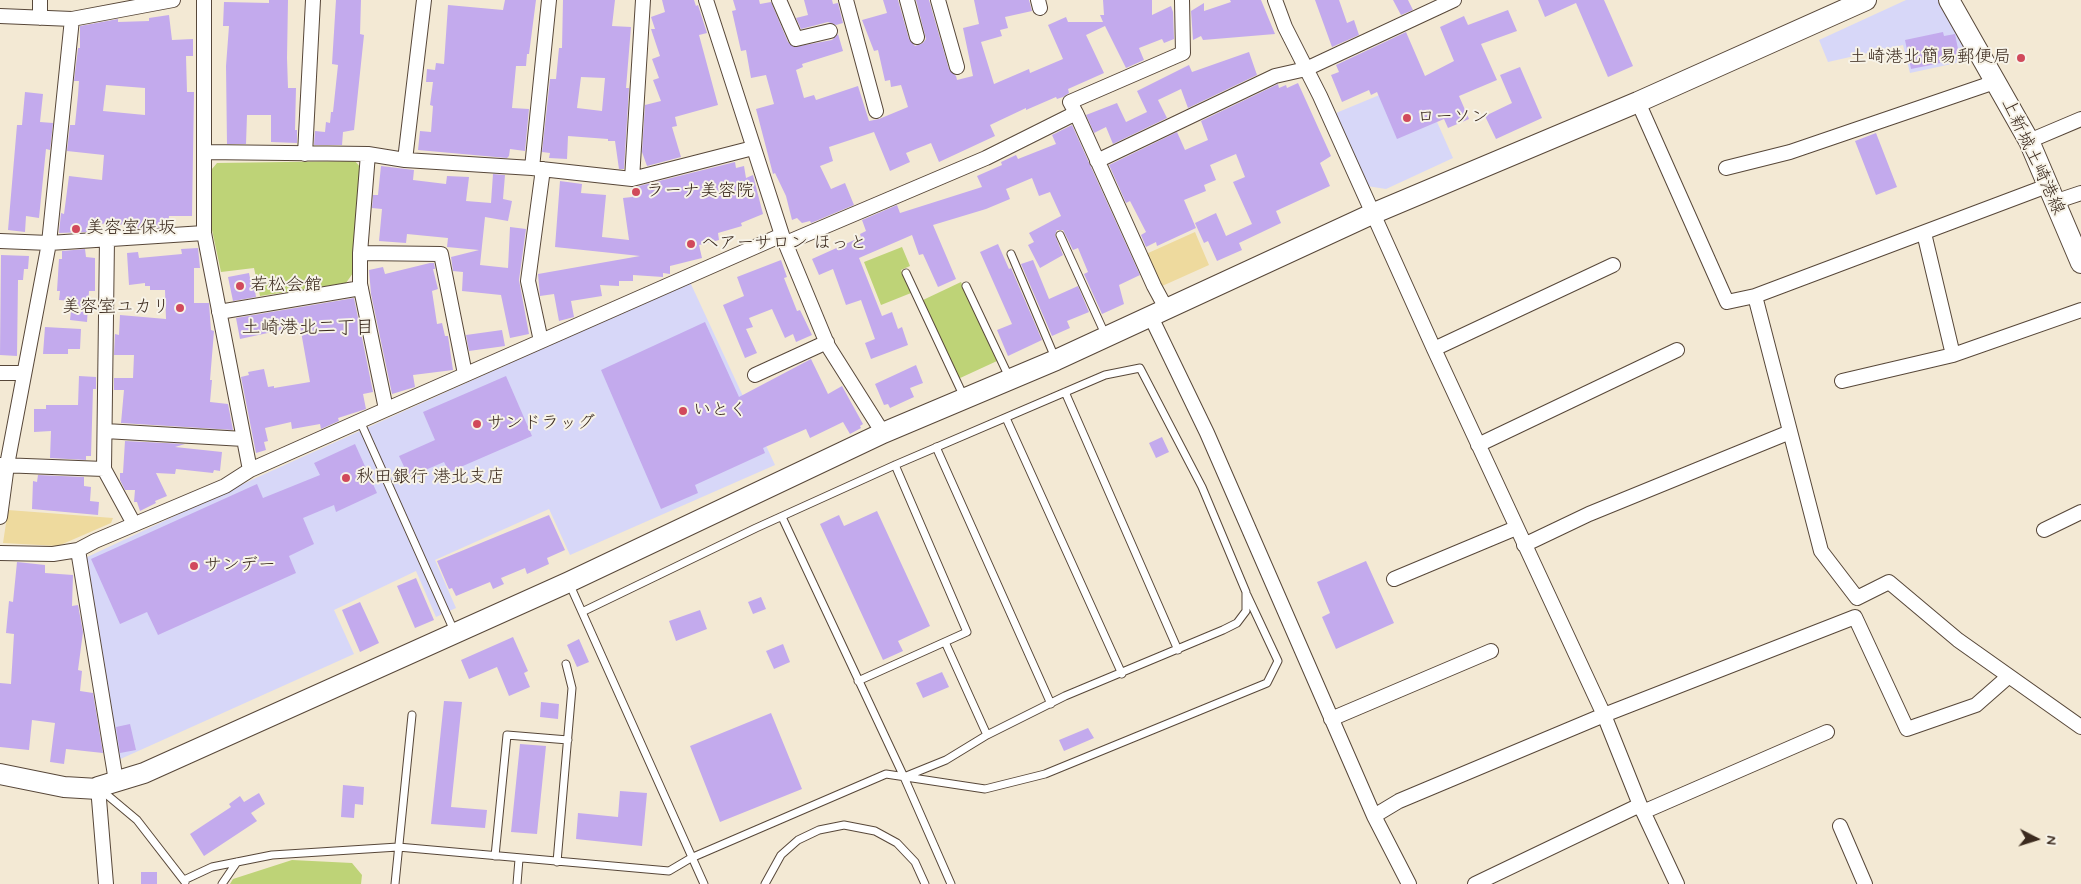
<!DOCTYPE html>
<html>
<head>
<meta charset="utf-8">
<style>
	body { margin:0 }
	#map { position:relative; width:2081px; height:884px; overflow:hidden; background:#f3e9d4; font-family:Mynerve,sans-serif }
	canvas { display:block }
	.north { position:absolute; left:2011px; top:814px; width:50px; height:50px; -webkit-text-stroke:4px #f7f3e8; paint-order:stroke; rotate:95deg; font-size:14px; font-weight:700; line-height:20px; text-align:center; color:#3b2a1e }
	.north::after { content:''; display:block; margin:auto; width:18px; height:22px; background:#3b2a1e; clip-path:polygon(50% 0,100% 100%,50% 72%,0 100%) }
</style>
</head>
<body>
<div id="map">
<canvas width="2081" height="884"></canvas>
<div class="north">N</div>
</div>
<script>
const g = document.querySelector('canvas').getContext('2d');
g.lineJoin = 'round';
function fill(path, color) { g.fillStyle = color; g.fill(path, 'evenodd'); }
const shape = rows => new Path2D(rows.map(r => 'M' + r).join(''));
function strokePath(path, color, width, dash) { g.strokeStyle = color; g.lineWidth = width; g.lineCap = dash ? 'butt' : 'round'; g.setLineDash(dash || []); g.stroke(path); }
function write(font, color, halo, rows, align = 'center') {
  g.font = font + ' Mynerve,"Klee One",sans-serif'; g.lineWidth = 4; g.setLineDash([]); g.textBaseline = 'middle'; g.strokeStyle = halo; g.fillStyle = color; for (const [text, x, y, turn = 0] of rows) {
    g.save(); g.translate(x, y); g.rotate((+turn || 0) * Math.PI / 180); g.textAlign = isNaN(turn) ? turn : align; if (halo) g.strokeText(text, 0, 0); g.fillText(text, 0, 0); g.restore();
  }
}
const built = shape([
	[1906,0,1941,0,1970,60,1910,73,1903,45,1828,62,1819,40],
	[1418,79,1453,158,1386,189,1367,186,1336,113],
	[690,282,775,465,570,555,549,509,435,560,456,608,436,617,416,571,334,610,354,654,116,761,83,559,258,477]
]);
const green = shape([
	[355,161,361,168,353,273,346,283,260,296,254,268,221,272,212,230,212,169,217,163],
	[902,247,910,266,901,270,911,293,881,305,864,262],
	[961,282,997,361,958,379,923,300],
	[292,860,352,863,362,875,361,884,230,884,233,879]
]);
const sand = shape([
	[1195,232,1209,265,1160,287,1146,254],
	[8,510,113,518,111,523,58,546,3,543]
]);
const building = shape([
	[269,0,288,0,287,58,288,88,296,88,295,130,297,130,297,143,271,142,271,115,247,115,246,144,227,144,226,66,229,26,223,26,224,2,269,3],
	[336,0,361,0,360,34,364,35,354,130,343,132,342,145,314,145,315,131,325,132,326,122,330,123,331,112,333,112,338,65,332,64],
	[505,0,536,0,529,54,527,54,526,66,516,66,512,108,529,109,525,151,510,149,509,156,507,158,418,150,420,131,431,132,433,106,430,105,433,82,426,82,427,69,435,70,436,63,444,64,448,5,503,10],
	[563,0,615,0,612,26,631,27,626,88,629,88,624,169,619,169,615,141,608,141,608,139,568,136,567,159,549,158,550,153,542,152,550,79,556,79,559,48,562,48],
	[581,77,605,78,602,111,577,108],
	[662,0,694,0,696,6,698,5,707,33,699,35,718,105,675,117,677,126,672,127,681,157,647,166,642,152,645,105,661,101,653,80,659,78,652,59,660,56,651,29,655,29,651,17,665,12],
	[733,0,759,0,760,4,771,2,788,42,794,47,832,40,838,34,843,51,802,64,803,67,796,70,804,98,814,95,816,100,858,86,869,121,879,119,908,107,901,85,891,87,890,80,885,81,878,50,874,51,862,20,887,13,883,0,898,0,909,39,915,46,923,43,926,39,916,0,929,0,949,69,956,76,957,80,973,76,963,28,979,24,974,0,1029,0,1032,11,1005,17,1008,28,1000,30,1002,36,981,42,994,84,1029,69,1030,73,1063,59,1048,25,1066,17,1068,22,1103,22,1100,15,1104,15,1103,0,1152,0,1152,15,1171,6,1173,12,1174,39,1164,43,1162,39,1139,48,1144,60,1126,68,1105,26,1086,35,1104,73,1068,89,1069,93,1063,97,1057,99,1056,97,1026,110,1026,108,990,125,995,136,939,162,931,143,906,153,910,162,890,171,874,132,829,147,833,161,820,166,831,189,845,183,854,205,811,223,810,221,802,223,797,218,792,220,786,196,775,173,773,174,756,109,774,104,766,75,751,78,746,50,741,51,732,11,736,10],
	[804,0,832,0,833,4,838,3,843,23,836,25,828,22,801,29,796,18,808,15],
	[1230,0,1261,0,1275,34,1203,40,1201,36,1193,40,1191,11,1204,3,1204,11,1231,2],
	[1315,0,1339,0,1347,23,1354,20,1359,35,1332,47],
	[1393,0,1408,0,1413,10,1401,15],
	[1538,0,1604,0,1633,66,1608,77,1576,3,1545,17],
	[1508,10,1517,31,1481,44,1497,80,1459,96,1469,119,1448,128,1444,119,1397,139,1377,92,1371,95,1369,90,1342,102,1331,75,1339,72,1336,65,1406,32,1425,76,1454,61,1440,27,1464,16,1468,25],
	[169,15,172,40,193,39,193,56,186,56,187,92,194,92,192,216,169,216,168,227,131,229,131,225,88,223,87,232,59,233,61,213,64,214,69,176,102,180,104,155,67,151,70,125,75,125,78,95,79,81,74,81,78,48,80,48,80,26,118,19,118,22,149,21,149,18],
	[106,85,145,88,145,115,103,111],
	[1943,32,1944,36,1955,34,1960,59,1911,69,1905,40],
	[1249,52,1257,75,1188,108,1181,89,1158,100,1167,118,1113,144,1106,127,1094,133,1086,115,1117,103,1126,122,1147,112,1137,91,1189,65,1192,72],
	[1520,67,1542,118,1496,139,1485,116,1512,103,1500,75],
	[1298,83,1331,156,1320,163,1330,186,1276,211,1281,223,1239,243,1242,250,1217,261,1208,241,1204,243,1195,223,1216,213,1226,236,1252,224,1233,182,1245,177,1236,154,1210,165,1216,180,1204,185,1206,191,1184,200,1196,228,1157,246,1156,242,1146,247,1141,235,1146,232,1130,201,1126,203,1109,165,1177,132,1185,150,1208,140,1201,121,1278,84,1279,88,1286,85,1287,88],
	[25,92,43,94,40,122,53,123,50,150,46,149,39,218,26,216,25,232,8,230,17,125,22,125],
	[1072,125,1140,275,1119,285,1124,304,1102,314,1084,274,1088,272,1078,248,1073,250,1063,230,1057,230,1055,235,1063,255,1040,268,1028,245,1034,242,1029,233,1061,216,1050,192,1039,196,1032,178,1006,189,1010,199,986,209,933,225,956,279,938,287,923,254,919,255,912,235,859,258,882,316,892,312,898,329,902,327,908,345,871,359,865,343,875,339,861,300,846,305,833,269,819,275,812,259,861,237,860,234,866,231,862,220,897,205,900,213,982,187,977,176,1002,165,1001,162,1016,155,1018,159,1056,144,1052,135],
	[1876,133,1897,187,1876,195,1855,141],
	[735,162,736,168,744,166,746,178,753,175,763,214,741,223,742,226,718,233,719,240,699,245,702,258,670,266,670,274,663,273,663,277,633,275,633,281,619,281,619,286,600,285,602,296,571,301,574,317,559,321,554,294,540,296,538,274,640,256,555,247,560,181,582,184,581,193,606,195,602,237,629,240,623,198,632,197,631,188],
	[381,166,414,170,413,180,446,184,447,176,469,177,466,201,491,203,493,174,505,175,503,199,512,201,508,221,485,217,480,265,508,268,510,227,526,229,519,280,529,334,510,338,501,295,462,291,463,272,453,271,451,257,479,250,447,247,448,238,407,234,406,243,379,241,382,209,372,208,373,195,378,195],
	[998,244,1009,269,1011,268,1042,340,1008,356,997,330,1012,324,980,252],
	[198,248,200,268,194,268,194,303,209,303,211,330,214,331,210,380,212,380,210,402,228,404,233,430,121,423,124,390,114,390,114,378,133,378,134,355,114,355,115,334,119,335,120,315,166,319,165,290,150,290,150,286,145,286,145,283,129,285,127,253,138,252,139,258,182,254,181,249],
	[85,249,86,257,95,258,95,291,89,291,87,322,70,320,72,301,59,300,60,291,57,291,59,259,62,259,62,251],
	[1,255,29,256,28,269,24,269,23,280,18,280,17,356,0,355],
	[781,260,787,277,784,278,797,311,800,310,812,335,796,342,793,334,785,338,772,309,749,318,753,327,746,329,757,353,745,358,723,305,744,296,737,277],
	[1033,260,1049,299,1078,286,1089,312,1067,321,1070,328,1052,336,1021,264],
	[430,263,434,263,435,269,433,269,438,289,432,291,437,324,442,323,445,336,448,336,453,370,413,375,415,387,392,394,371,294,369,270,383,267,385,274],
	[249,273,250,278,253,277,256,297,233,301,228,277],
	[354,298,373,392,363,394,366,409,338,418,339,421,321,429,320,424,292,429,291,422,265,428,268,441,264,442,266,450,256,453,241,377,249,375,248,372,264,369,268,387,274,386,274,388,310,382,300,326,240,339,236,318],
	[705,322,739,397,811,359,828,394,842,386,863,424,860,426,861,428,850,434,843,422,810,438,806,429,763,448,765,453,695,485,698,493,661,509,601,370],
	[45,327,81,329,80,349,68,349,68,354,43,354],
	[502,330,505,346,469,351,466,335],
	[916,365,923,383,910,388,914,397,890,408,888,404,884,405,875,384],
	[79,376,96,377,96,389,93,389,91,456,86,456,86,460,50,458,51,431,34,432,34,409,46,409,46,405,78,405],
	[506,376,532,436,449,472,444,462,409,477,399,456,435,440,423,412],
	[1162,437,1169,452,1156,458,1149,443],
	[125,441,185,444,175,447,222,452,220,471,214,470,213,473,176,469,175,474,156,473,167,496,155,501,156,503,140,511,137,502,134,502,135,490,125,490,120,480,120,473,123,473],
	[355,444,377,493,336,512,334,505,303,518,314,544,289,556,296,573,158,635,147,612,120,624,91,559,257,484,263,498,320,475,314,463],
	[38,475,84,477,84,486,91,487,90,501,99,502,98,515,32,509,33,481,37,482],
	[877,511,930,626,898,641,903,651,883,660,820,524,839,515,844,526],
	[549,515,565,550,547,558,549,564,527,574,525,568,501,578,504,584,493,589,490,582,456,596,452,588,449,589,437,561],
	[1366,561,1394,623,1336,649,1322,617,1330,613,1317,582],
	[17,562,45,565,45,573,73,575,72,606,78,605,83,632,78,670,82,671,80,691,93,693,103,753,66,749,64,764,50,762,55,723,32,720,29,750,0,747,0,683,11,684,14,634,6,633,9,601,13,602],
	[416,578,434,620,415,628,397,586],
	[761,597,766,609,753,614,748,602],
	[360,602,379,643,360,652,342,610],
	[700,610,707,629,676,641,669,621],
	[513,637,528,671,524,673,530,687,509,696,497,667,469,679,461,660],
	[579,639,589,662,577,667,567,645],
	[783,644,790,662,774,669,766,651],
	[942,672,949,687,923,698,916,683],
	[444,701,462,702,451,807,487,810,485,828,431,824],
	[541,702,559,704,558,719,540,717],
	[771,713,802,789,720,822,690,746],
	[130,724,136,750,120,753,116,727],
	[1088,728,1094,738,1064,751,1059,740],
	[520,744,546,746,537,834,511,832],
	[343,785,364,787,363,805,355,804,354,818,341,817],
	[620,791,647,793,642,846,576,839,578,813,618,817],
	[259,793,265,804,251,813,257,821,204,856,190,834,231,807,229,804,240,796,244,802],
	[141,872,157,872,157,884,141,884]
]);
const lane = shape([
	[1060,235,1105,334],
	[1011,254,1056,360],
	[906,273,964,397],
	[966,286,1009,377],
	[1065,392,1178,650],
	[1006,418,1122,674],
	[360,421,455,633],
	[936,447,1051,704],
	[782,517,904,777,951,884],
	[569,583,704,884],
	[582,612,756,528,895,465,1105,375,1140,368,1202,487,1246,592,1246,611,1237,623,1223,630,1065,696,987,735,946,760,904,777],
	[945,642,987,735],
	[858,681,967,632,895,465],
	[100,789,137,820,185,882],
	[495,856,507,735,568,740],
	[557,862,572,688,566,664],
	[184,880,212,867,272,855,398,847,669,871,691,858,886,774,985,789,1045,774,1267,683,1278,661,1247,595],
	[222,884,237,862],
	[395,884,412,715],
	[517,884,519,859],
	[765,884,781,855,798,840,819,830,844,825,875,831,897,843,915,862,925,884]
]);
const street = shape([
	[204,0,204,233,250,470],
	[706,0,782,235,828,346,883,433],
	[779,0,796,39,830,31],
	[846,0,876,111],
	[907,0,917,37],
	[938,0,957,67],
	[1038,0,1040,8],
	[1275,0,1285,27,1320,96,1434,349,1604,715,1640,805,1677,884],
	[0,16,72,19,173,0],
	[40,18,40,0],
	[1638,102,1727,302,1755,296,2047,186],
	[1076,113,1070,102,1183,53,1182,0],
	[2029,141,2081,119],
	[205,152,368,154,405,160,532,168,632,179,753,148],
	[305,154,313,0],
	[368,154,360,253,360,284,386,409],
	[405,160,424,0],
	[1097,161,1275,76,1306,69,1454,0],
	[532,168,549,0],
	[1726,168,1790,152,1995,82],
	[632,179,643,0],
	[2054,202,2081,193],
	[1924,233,1953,355,2081,310],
	[107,239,104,469,134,524],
	[0,241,49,243,204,233],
	[786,243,986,158,1076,113,1154,286,1167,310],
	[360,253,441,254,465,374],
	[1755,296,1821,551,1857,598,1889,582,1958,640,2081,727],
	[219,312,361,288],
	[1151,317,1207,433,1374,816,1409,884],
	[541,341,528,281,543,169],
	[1434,349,1613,265],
	[0,373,24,373],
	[755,375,827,342],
	[1842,381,1953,355],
	[105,431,244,439],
	[1478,445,1677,350],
	[0,465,104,469],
	[0,517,7,465,49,243,72,19],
	[2044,530,2081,512],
	[1524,545,1589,514,1790,432],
	[78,550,116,781],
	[0,553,53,554,78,550,95,541,225,486,250,470,360,421,782,235],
	[1394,579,1516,528],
	[1331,719,1491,651],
	[98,787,106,884],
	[1643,812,1827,732],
	[1374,816,1399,801,1604,715,1855,617,1907,729,1976,705,2009,676],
	[1840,826,1865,884],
	[1475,884,1640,805]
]);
const secondary = shape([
	[1949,0,2029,141,2081,263],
	[0,774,64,787,98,789],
	[98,787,144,773,569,582,883,433,1056,360,1372,214,1638,102,1866,0]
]);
const markers = [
	[2021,58,5,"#d1495b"],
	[1407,118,5,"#d1495b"],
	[636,192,5,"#d1495b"],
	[76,229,5,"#d1495b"],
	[691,244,5,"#d1495b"],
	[240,286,5,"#d1495b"],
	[180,308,5,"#d1495b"],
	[683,411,5,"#d1495b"],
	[477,424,5,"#d1495b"],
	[346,478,5,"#d1495b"],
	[194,566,5,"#d1495b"]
];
const poiNames = [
	["土崎港北簡易郵便局",2011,58,"right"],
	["ローソン",1417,118],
	["ラーナ美容院",646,192],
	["美容室保坂",86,229],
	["ヘアーサロン ほっと",701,244],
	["若松会館",250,286],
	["美容室ユカリ",170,308,"right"],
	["いとく",693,411],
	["サンドラッグ",487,424],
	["秋田銀行 港北支店",356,478],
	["サンデー",204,566]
];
const streetNames = [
	["上新城土崎港線",2032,157,65]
];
const neighbourhoodNames = [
	["土崎港北二丁目",308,329]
];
fill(built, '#d7d7f8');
fill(green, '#bed377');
fill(sand, '#eeda9e');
fill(building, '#c3aaed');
strokePath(lane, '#574739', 9);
strokePath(street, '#574739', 16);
strokePath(secondary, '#574739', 22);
strokePath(lane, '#fff', 7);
strokePath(street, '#fff', 14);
strokePath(secondary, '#fff', 20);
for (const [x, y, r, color] of markers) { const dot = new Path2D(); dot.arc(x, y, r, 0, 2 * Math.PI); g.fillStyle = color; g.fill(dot); strokePath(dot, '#f7f3e8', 2); }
write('18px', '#3b2a1e', '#f7f3e8', poiNames, 'left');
write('18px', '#3b2a1e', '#f7f3e8', streetNames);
write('19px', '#3b2a1e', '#f7f3e8', neighbourhoodNames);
</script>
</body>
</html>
